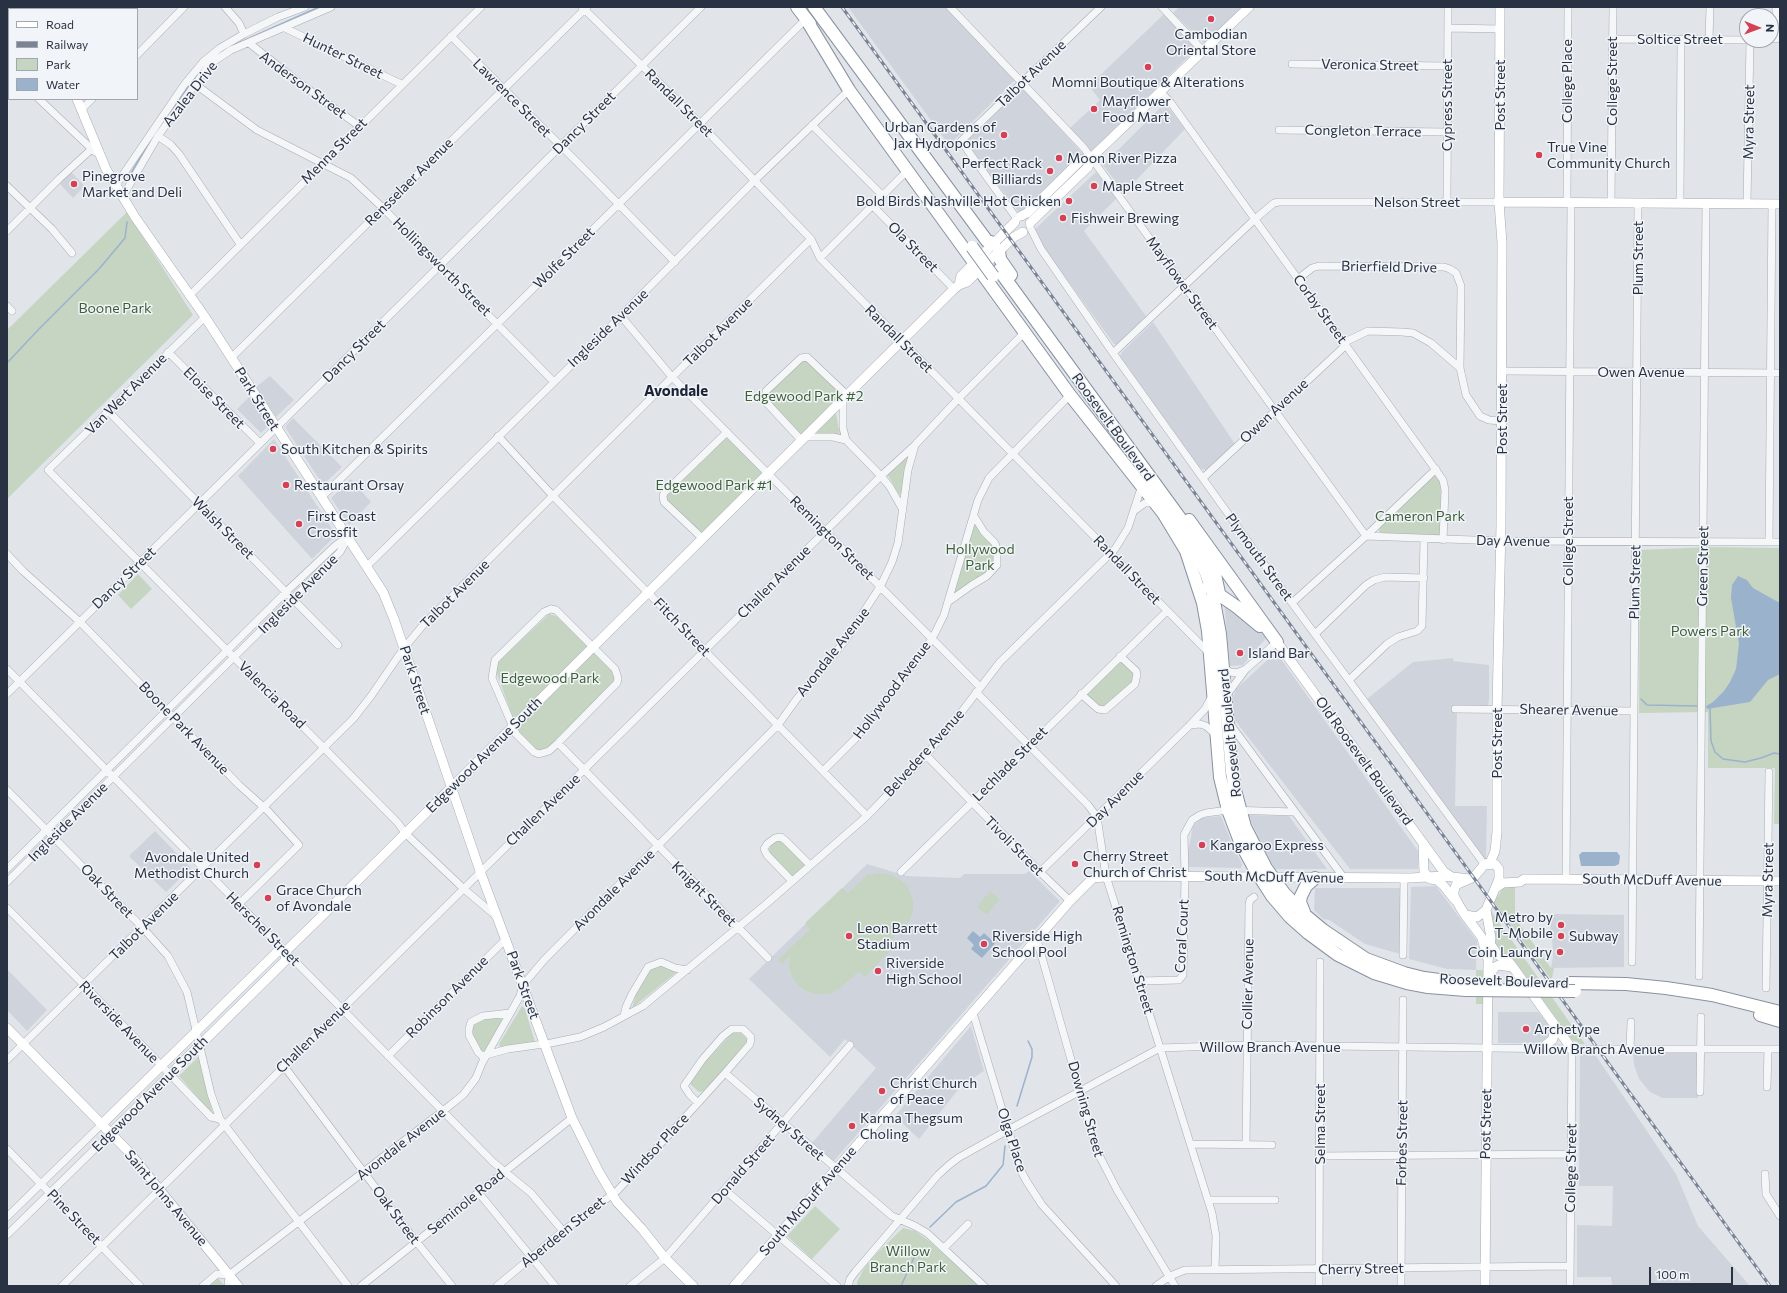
<!DOCTYPE html>
<html>
<head>
<meta charset="utf-8">
<style>
	body { margin:0 }
	#map { position:relative; width:1787px; height:1293px; overflow:hidden; background:#e1e5ea; font-family:Commissioner,sans-serif }
	canvas { display:block }
	.frame { position:absolute; inset:0; border:8px solid #293243; pointer-events:none }
	.legend { position:absolute; left:8px; top:8px; width:130px; height:92px; box-sizing:border-box; background:#f1f4f8; border:1px solid #a1a6b0; margin:0; padding:5px 7px; list-style:none; font-size:12px; color:#293243 }
	.legend li { display:flex; align-items:center; gap:8px; height:20px }
	.legend b { width:20px; border:1px solid #a1a6b0 }
	.north { position:absolute; left:1739px; top:8px; width:40px; height:40px; box-sizing:border-box; background:#f1f4f8; border:1px solid #a1a6b0; border-radius:50%; rotate:91deg; font-size:11px; font-weight:700; line-height:16px; text-align:center; color:#293243 }
	.north::after { content:''; display:block; margin:auto; width:14px; height:18px; background:#d44155; clip-path:polygon(50% 0,100% 100%,50% 72%,0 100%) }
	.scale { position:absolute; left:1649px; top:1267px; width:84px; height:18px; box-sizing:border-box; border:2px solid #293243; border-top:0; padding-left:5px; font-size:12px; line-height:14px; white-space:nowrap; color:#293243; -webkit-text-stroke:3px #f1f4f8; paint-order:stroke }
</style>
</head>
<body>
<div id="map">
<canvas width="1787" height="1293"></canvas>
<div class="frame"></div>
<ul class="legend">
<li><b style="height:5px;background:#fff"></b>Road</li>
<li><b style="height:5px;background:#7a8495"></b>Railway</li>
<li><b style="height:11px;background:#c6d5c2"></b>Park</li>
<li><b style="height:11px;background:#9bb2cc"></b>Water</li>
</ul>
<div class="north">N</div>
<div class="scale">100 m</div>
</div>
<script>
const g = document.querySelector('canvas').getContext('2d');
g.lineJoin = 'round';
function fill(path, color) { g.fillStyle = color; g.fill(path, 'evenodd'); }
const shape = rows => new Path2D(rows.map(r => 'M' + r).join(''));
function strokePath(path, color, width, dash) { g.strokeStyle = color; g.lineWidth = width; g.lineCap = dash ? 'butt' : 'round'; g.setLineDash(dash || []); g.stroke(path); }
function write(font, color, halo, rows, align = 'center') {
  g.font = font + ' Commissioner,sans-serif'; g.lineWidth = 3; g.setLineDash([]); g.textBaseline = 'middle'; g.strokeStyle = halo; g.fillStyle = color; for (const [text, x, y, turn = 0] of rows) {
    g.save(); g.translate(x, y); g.rotate((+turn || 0) * Math.PI / 180); g.textAlign = isNaN(turn) ? turn : align; if (halo) g.strokeText(text, 0, 0); g.fillText(text, 0, 0); g.restore();
  }
}
const built = shape([
	[848,7,945,7,1015,80,949,145],
	[1179,7,1243,7,1205,44,1173,13],
	[1164,14,1197,48,1091,152,1070,128,1100,100,1089,86],
	[1023,88,1083,154,1020,214,966,142],
	[1165,103,1185,129,1124,193,1103,165],
	[71,172,85,186,73,198,59,183],
	[1096,172,1117,198,1084,231,1146,316,1117,344,1114,344,1047,252,1034,230],
	[1153,322,1235,444,1210,468,1205,470,1200,468,1120,356,1122,352],
	[270,376,294,400,276,417,256,387],
	[251,395,268,426,261,433,237,409],
	[293,418,342,467,323,485,285,427],
	[274,439,336,535,312,559,238,476],
	[351,479,371,502,349,525,331,498],
	[1224,601,1256,626,1266,638,1243,665,1230,666],
	[1276,652,1418,851,1418,869,1350,869,1234,719,1233,698,1236,689],
	[1453,658,1453,661,1489,665,1489,700,1487,713,1457,713,1455,806,1487,806,1486,858,1483,858,1367,699,1413,662],
	[1248,815,1289,816,1327,869,1275,869,1262,845],
	[1221,816,1231,841,1242,864,1241,868,1188,867,1188,851,1193,826,1202,818],
	[155,831,191,868,166,892,129,856],
	[867,864,907,876,960,878,964,874,1025,874,1029,871,1060,901,833,1162,812,1143,876,1068,845,1039,830,1057,749,979],
	[1436,886,1477,941,1476,970,1447,969,1409,959,1411,887],
	[1315,888,1400,888,1400,954,1365,944,1329,920,1323,919,1314,910],
	[1551,914,1624,915,1624,967,1551,968,1553,957,1552,937,1550,937],
	[7,969,47,1010,27,1031,7,1010],
	[1498,1012,1538,1012,1548,1024,1550,1029,1550,1034,1545,1040,1538,1043,1498,1043],
	[971,1026,984,1071,961,1086,919,1139,895,1116],
	[1633,1051,1698,1052,1698,1098,1662,1098,1650,1092,1639,1079,1634,1065],
	[1594,1053,1676,1174,1698,1226,1750,1286,1612,1286,1611,1277,1577,1277,1577,1225,1612,1226,1613,1186,1579,1186,1580,1055]
]);
const green = shape([
	[127,212,193,315,7,499,7,330],
	[805,358,843,395,802,435,765,397],
	[836,413,840,435,817,433,816,432],
	[727,436,763,473,702,534,664,497],
	[911,452,901,495,899,494,887,474],
	[1434,475,1438,476,1441,485,1440,537,1381,535,1379,532,1380,527],
	[975,523,993,545,995,560,989,572,957,592,954,592,953,590,973,524],
	[1710,547,1780,548,1780,824,1774,824,1775,768,1708,768,1708,712,1639,713,1640,550],
	[138,574,152,589,131,609,118,595],
	[549,614,556,616,611,668,614,673,615,681,547,749,536,750,518,732,496,671,497,665,501,659],
	[1121,661,1133,673,1134,681,1109,706,1098,707,1088,698,1087,694],
	[781,839,807,865,791,880,769,854,769,850,771,845,777,840],
	[878,873,892,875,901,880,908,887,913,901,913,911,910,920,888,943,893,948,865,977,859,971,839,989,830,994,815,994,806,991,798,985,792,977,789,967,790,956,782,964,778,960,810,929,805,923,842,888,848,893,868,874,870,875],
	[1515,886,1515,918,1551,968,1554,968,1552,978,1550,978,1494,902,1504,887],
	[990,891,1000,899,987,915,977,907],
	[1491,911,1585,1044,1578,1044,1578,1042,1572,1040,1519,967,1511,958,1502,954,1495,944],
	[661,965,677,972,632,1008,637,991,649,969],
	[1476,970,1483,970,1483,1004,1476,1004],
	[522,1006,525,1009,535,1042,500,1047,499,1044],
	[504,1016,486,1052,481,1051,472,1035,472,1027,476,1022,485,1019],
	[734,1031,739,1031,747,1039,747,1043,704,1091,699,1092,690,1084,691,1078],
	[199,1056,209,1096,213,1115,179,1076],
	[815,1206,840,1229,812,1259,787,1236],
	[903,1228,915,1231,929,1241,979,1286,857,1286,857,1282,863,1270,875,1255],
	[217,1277,225,1286,205,1286]
]);
const water = shape([
	[1738,576,1747,580,1753,588,1780,603,1780,674,1768,680,1750,702,1707,709,1706,706,1713,702,1724,691,1730,682,1736,669,1739,644,1731,598,1732,585],
	[1582,852,1617,852,1620,856,1619,864,1615,866,1581,866,1579,855],
	[973,931,980,937,984,933,995,943,982,958,971,949,974,945,967,938]
]);
const stream = shape([
	[219,53,234,45,319,7],
	[166,118,195,77],
	[127,180,148,144],
	[7,363,38,330,99,269,125,238,127,222],
	[1641,699,1647,705,1697,706],
	[1710,708,1711,741,1715,752,1723,759,1745,762,1761,758,1774,753,1780,754],
	[1017,1106,1032,1057,1032,1049,1028,1041],
	[930,1227,956,1202,986,1186,1003,1165,1005,1146],
	[901,1286,918,1249]
]);
const street = shape([
	[107,7,108,9],
	[225,7,239,23,244,34],
	[582,7,676,99,811,239,820,258,1209,653],
	[950,7,1084,148,1366,536],
	[1162,7,1203,51],
	[285,28,401,84],
	[1448,28,1500,29],
	[451,36,595,180,675,262],
	[1612,39,1747,40],
	[1776,39,1776,7],
	[1709,40,1710,7],
	[249,43,297,81,359,126],
	[137,55,184,7],
	[1292,64,1447,66],
	[7,67,9,69],
	[195,84,257,130,351,178,383,208,553,381],
	[1161,92,1171,103,1443,480,1445,490,1443,540],
	[39,99,95,152],
	[82,109,92,99],
	[812,125,882,195],
	[1279,130,1447,132],
	[158,136,171,145,179,154,240,244],
	[116,185,184,85,203,62,220,48,244,34,278,17,305,7],
	[7,186,52,229,72,253],
	[123,196,158,136,210,64,231,50,331,7],
	[1447,202,1448,7],
	[1567,203,1568,7],
	[1611,203,1613,7],
	[1680,203,1681,40],
	[1747,204,1750,40],
	[872,205,954,289],
	[1017,219,961,141,1101,7],
	[1030,227,1041,249,1113,353,1292,603,1482,861,1489,864],
	[7,231,60,178,96,145],
	[820,258,907,171],
	[1298,279,1312,268,1319,266,1444,267,1450,269,1456,273,1461,286,1460,368,1466,395,1480,416,1489,420,1502,421],
	[189,296,481,7],
	[7,306,12,311],
	[621,316,672,377,980,687],
	[205,317,48,470,324,748,398,823,405,833,464,889,496,916],
	[1345,342,1368,331,1402,332,1413,333,1431,343,1460,368],
	[168,352,260,443],
	[1113,353,1255,219,1274,203,1279,202,1499,202],
	[231,358,587,7],
	[1502,371,1780,373],
	[843,399,843,428,846,440],
	[108,411,338,645],
	[498,436,553,496,867,816],
	[806,437,833,437,846,440,881,476,890,487,903,510],
	[802,441,765,401,766,391,801,358,807,357,847,395],
	[1203,478,1346,345],
	[322,497,806,19],
	[1134,511,1145,503,1156,503],
	[1366,536,1500,541,1780,542],
	[702,538,664,502,663,496,664,493,727,432],
	[1769,542,1772,204],
	[7,554,23,571,80,622,239,785,268,811,299,845,239,904],
	[367,566,600,337,755,180,849,90],
	[948,602,972,585,987,576,997,565,997,549,995,543,984,532,974,516],
	[1292,603,1366,536,1436,469],
	[551,609,556,610,615,669,618,678,617,683,558,743,549,751,539,754,534,752,516,734,492,678,495,660,544,612,551,609],
	[1315,634,1366,585,1374,580,1385,577,1424,578],
	[1222,666,1230,672,1237,673,1246,669],
	[7,669,493,1162,531,1193,563,1231],
	[1349,680,1387,644,1398,637,1417,631,1422,626,1424,539],
	[976,692,1088,805,1097,817,1106,876,1212,1213,1216,1236,1215,1270],
	[7,694,701,7],
	[1081,694,1098,709,1105,710,1135,684,1137,674,1136,671,1120,656],
	[1226,696,1246,669,1277,642],
	[1455,709,1634,711],
	[1230,724,1344,878],
	[1190,725,1200,724,1206,726,1215,734],
	[558,743,768,958],
	[926,755,1040,872,1070,901],
	[823,771,855,739,928,645,935,633,944,615,978,500,989,478,1070,395],
	[7,790,142,927,168,956,187,992,211,1094,220,1119],
	[7,869,287,591,336,545,346,538],
	[901,872,1167,611],
	[1040,872,1190,725,1205,709,1211,698],
	[1566,879,1571,203],
	[792,881,767,855,764,849,767,844,775,838,781,837,786,841,810,865],
	[7,882,340,552,348,537],
	[7,908,84,985,211,1117,220,1119,348,1286],
	[1037,940,1097,1151,1117,1190,1175,1286],
	[1403,955,1404,878],
	[1632,962,1638,203],
	[1699,976,1706,204],
	[1140,981,1179,980,1183,975,1185,876,1184,835,1192,820,1200,815,1206,813,1228,810,1295,812],
	[1766,988,1769,772],
	[510,1013,483,1016,471,1022,469,1029,469,1035,478,1052,482,1056,508,1049,551,1043,580,1037,604,1027,643,1006,765,905,867,816,926,755,953,723,1000,662,1115,549,1128,528,1142,485],
	[973,1013,1020,1169,1027,1182,1042,1205,1116,1286],
	[624,1016,626,1007,632,994,648,967,661,962,675,968,687,970],
	[1630,1049,1631,1022],
	[388,1056,506,939],
	[7,1060,353,719,371,696,404,648,424,624,811,239],
	[284,1066,411,1235,452,1286],
	[725,1073,892,1216,915,1226,927,1233,984,1286],
	[1767,1087,1768,1049],
	[1700,1092,1701,1017],
	[1191,1144,1272,1145],
	[1246,1145,1249,904,1250,900,1254,897],
	[7,1149,140,1286],
	[1319,1156,1571,1154],
	[1765,1174,1766,1194,1780,1216],
	[725,1190,837,1286],
	[478,1192,555,1286],
	[1208,1200,1275,1200],
	[7,1217,102,1124],
	[7,1235,111,1133],
	[944,1248,968,1224],
	[229,1275,443,1111,463,1095,476,1078,482,1063,520,996,523,985,544,960,778,725,796,700,844,642,880,587,892,562,898,543,908,470,915,445],
	[62,1286,881,476,915,445,958,399,1024,333],
	[203,1286,217,1274,229,1275],
	[228,1286,229,1275],
	[361,1286,572,1118],
	[497,1286,563,1231,617,1191,698,1103,725,1073,750,1044,751,1037,743,1029,732,1029,723,1036,702,1060,684,1086,690,1095,698,1103],
	[630,1286,665,1258,850,1045],
	[848,1286,850,1279,856,1271,938,1175,949,1165,958,1158,1008,1130,1160,1048,1247,1045,1572,1049,1780,1049],
	[1156,1286,1170,1276,1185,1270,1570,1266],
	[1319,1286,1320,962],
	[1401,1286,1403,1000],
	[1570,1286,1572,1049]
]);
const secondary = shape([
	[34,7,35,9],
	[77,99,106,169,135,217,205,317,383,592,394,619,480,871,572,1118,599,1172,617,1202,642,1229,665,1258,693,1286],
	[1499,202,1780,204],
	[1021,216,1027,213,1081,160,1091,158],
	[1030,223,1088,167,1091,158,1249,7],
	[959,285,961,276,1015,222],
	[1277,642,1444,872,1452,877],
	[1423,844,1424,872,1429,878],
	[1490,863,1495,851,1497,832,1497,709,1501,525,1502,243,1499,202,1500,7],
	[1430,879,1437,880,1443,885,1455,900],
	[1497,887,1503,883,1520,882,1524,879,1780,881],
	[1465,915,1477,917,1486,910,1499,879,1499,869,1495,864,1484,865,1474,877,1456,885,1454,891,1454,896,1460,907,1465,915,1480,935,1482,938,1487,957],
	[1491,945,1497,954,1510,963,1572,1049],
	[1488,977,1495,967,1499,965,1512,967],
	[7,1028,128,1151,238,1286],
	[1541,1049,1553,1039,1555,1025],
	[102,1124,277,952,286,951,326,912,954,289,959,285,967,282,1014,237,1023,232],
	[111,1133,285,961,286,951],
	[734,1286,1070,901,1093,878,1115,876,1411,878,1443,876,1470,879],
	[1485,1286,1488,962,1491,938,1486,910]
]);
const highway = shape([
	[797,7,810,24],
	[814,7,987,241,994,243],
	[806,19,849,90,1070,395,1163,513,1186,551,1203,603,1208,631,1220,777,1228,810,1241,844,1254,868,1272,896,1290,917,1308,933,1338,955,1374,973,1407,983,1428,987,1466,990],
	[999,250,1000,259,1011,275],
	[999,270,1180,518,1199,553,1212,590,1220,634,1232,772,1235,790,1245,827,1266,868,1284,893,1305,915,1323,930,1366,959,1404,973,1424,978,1447,981],
	[1189,520,1277,642],
	[1211,556,1219,593],
	[1208,587,1237,607,1260,626],
	[1304,912,1300,902,1301,896,1306,886,1315,878],
	[1570,983,1626,984,1666,988,1712,995,1780,1012],
	[1760,1015,1780,1021]
]);
const rail = shape([
	[842,7,1770,1286]
]);
const highwayBridge = shape([
	[972,247,993,276],
	[1466,990,1575,991]
]);
const markers = [
	[1211,19,4,"#d44155"],
	[1148,67,4,"#d44155"],
	[1094,109,4,"#d44155"],
	[1004,135,4,"#d44155"],
	[1539,155,4,"#d44155"],
	[1059,158,4,"#d44155"],
	[1050,171,4,"#d44155"],
	[74,184,4,"#d44155"],
	[1094,186,4,"#d44155"],
	[1069,201,4,"#d44155"],
	[1063,218,4,"#d44155"],
	[273,449,4,"#d44155"],
	[286,485,4,"#d44155"],
	[299,524,4,"#d44155"],
	[1240,653,4,"#d44155"],
	[1202,845,4,"#d44155"],
	[1075,864,4,"#d44155"],
	[257,865,4,"#d44155"],
	[268,898,4,"#d44155"],
	[1561,925,4,"#d44155"],
	[849,936,4,"#d44155"],
	[1561,936,4,"#d44155"],
	[984,944,4,"#d44155"],
	[1560,952,4,"#d44155"],
	[878,971,4,"#d44155"],
	[1526,1029,4,"#d44155"],
	[882,1091,4,"#d44155"],
	[852,1126,4,"#d44155"]
];
const poiNames = [
	["Cambodian",1211,34,"center"],
	["Oriental Store",1211,50,"center"],
	["Momni Boutique & Alterations",1148,82,"center"],
	["Mayflower",1102,101],
	["Food Mart",1102,117],
	["Urban Gardens of",996,127,"right"],
	["Jax Hydroponics",996,143,"right"],
	["True Vine",1547,147],
	["Community Church",1547,163],
	["Moon River Pizza",1067,158],
	["Perfect Rack",1042,163,"right"],
	["Billiards",1042,179,"right"],
	["Pinegrove",82,176],
	["Market and Deli",82,192],
	["Maple Street",1102,186],
	["Bold Birds Nashville Hot Chicken",1061,201,"right"],
	["Fishweir Brewing",1071,218],
	["South Kitchen & Spirits",281,449],
	["Restaurant Orsay",294,485],
	["First Coast",307,516],
	["Crossfit",307,532],
	["Island Bar",1248,653],
	["Kangaroo Express",1210,845],
	["Cherry Street",1083,856],
	["Church of Christ",1083,872],
	["Avondale United",249,857,"right"],
	["Methodist Church",249,873,"right"],
	["Grace Church",276,890],
	["of Avondale",276,906],
	["Metro by",1553,917,"right"],
	["T-Mobile",1553,933,"right"],
	["Leon Barrett",857,928],
	["Stadium",857,944],
	["Riverside High",992,936],
	["School Pool",992,952],
	["Subway",1569,936],
	["Coin Laundry",1552,952,"right"],
	["Riverside",886,963],
	["High School",886,979],
	["Archetype",1534,1029],
	["Christ Church",890,1083],
	["of Peace",890,1099],
	["Karma Thegsum",860,1118],
	["Choling",860,1134]
];
const streetNames = [
	["Soltice Street",1680,39],
	["Hunter Street",343,56,26],
	["Veronica Street",1370,65,1],
	["Talbot Avenue",1031,74,-44],
	["College Place",1567,81,-90],
	["College Street",1612,81,-90],
	["Anderson Street",303,85,36],
	["Azalea Drive",190,94,-52],
	["Post Street",1500,95,-90],
	["Lawrence Street",512,98,45],
	["Randall Street",679,103,45],
	["Cypress Street",1447,105,-90],
	["Myra Street",1749,122,-89],
	["Dancy Street",584,123,-45],
	["Congleton Terrace",1363,131,1],
	["Menna Street",334,151,-45],
	["Rensselaer Avenue",409,182,-45],
	["Nelson Street",1417,202],
	["Ola Street",913,247,45],
	["Wolfe Street",564,258,-45],
	["Plum Street",1638,258,-90],
	["Hollingsworth Street",442,267,45],
	["Brierfield Drive",1389,267,1],
	["Mayflower Street",1182,283,54],
	["Corby Street",1320,309,54],
	["Ingleside Avenue",608,328,-44],
	["Talbot Avenue",718,332,-45],
	["Randall Street",899,339,45],
	["Dancy Street",354,351,-45],
	["Owen Avenue",1641,372],
	["Van Wert Avenue",126,394,-45],
	["Eloise Street",214,398,45],
	["Park Street",257,399,58],
	["Owen Avenue",1274,411,-43],
	["Post Street",1502,419,-90],
	["Roosevelt Boulevard",1113,427,54],
	["Walsh Street",223,528,45],
	["Remington Street",832,538,45],
	["Day Avenue",1513,541,1],
	["College Street",1568,541,-90],
	["Plymouth Street",1259,557,54],
	["Green Street",1703,566,-89],
	["Randall Street",1127,570,46],
	["Dancy Street",124,578,-44],
	["Challen Avenue",774,582,-45],
	["Plum Street",1635,582,-89],
	["Ingleside Avenue",298,594,-45],
	["Talbot Avenue",455,594,-45],
	["Fitch Street",682,627,46],
	["Avondale Avenue",833,652,-52],
	["Park Street",415,680,72],
	["Hollywood Avenue",892,690,-53],
	["Valencia Road",272,695,45],
	["Shearer Avenue",1569,710,1],
	["Boone Park Avenue",184,728,46],
	["Roosevelt Boulevard",1230,733,-96],
	["Post Street",1497,743,-90],
	["Belvedere Avenue",924,753,-48],
	["Edgewood Avenue South",484,755,-45],
	["Old Roosevelt Boulevard",1364,761,54],
	["Lechlade Street",1010,764,-45],
	["Day Avenue",1115,799,-45],
	["Challen Avenue",543,810,-44],
	["Ingleside Avenue",68,822,-45],
	["Tivoli Street",1014,846,45],
	["South McDuff Avenue",1274,877,1],
	["South McDuff Avenue",1652,880,1],
	["Myra Street",1768,880,-89],
	["Avondale Avenue",614,890,-45],
	["Oak Street",107,891,46],
	["Knight Street",704,894,45],
	["Talbot Avenue",144,926,-45],
	["Herschel Street",263,929,45],
	["Coral Court",1182,936,-87],
	["Remington Street",1133,960,73],
	["Roosevelt Boulevard",1504,981,2],
	["Collier Avenue",1248,984,-89],
	["Park Street",523,985,70],
	["Robinson Avenue",447,997,-45],
	["Riverside Avenue",119,1022,46],
	["Challen Avenue",313,1037,-44],
	["Willow Branch Avenue",1270,1047],
	["Willow Branch Avenue",1594,1049],
	["Edgewood Avenue South",150,1094,-45],
	["Downing Street",1086,1109,74],
	["Selma Street",1320,1124,-90],
	["Post Street",1486,1124,-89],
	["Sydney Street",789,1129,41],
	["Olga Place",1012,1140,72],
	["Forbes Street",1402,1143,-89],
	["Avondale Avenue",401,1144,-38],
	["Windsor Place",655,1149,-47],
	["College Street",1571,1168,-89],
	["Donald Street",743,1169,-49],
	["Saint Johns Avenue",166,1198,50],
	["South McDuff Avenue",808,1201,-49],
	["Seminole Road",466,1202,-39],
	["Oak Street",396,1215,53],
	["Pine Street",74,1217,46],
	["Aberdeen Street",563,1232,-39],
	["Cherry Street",1361,1269,-1]
];
const parkNames = [
	["Boone Park",115,308],
	["Edgewood Park #2",804,396],
	["Edgewood Park #1",714,485],
	["Cameron Park",1420,516],
	["Hollywood",980,549],
	["Park",980,565],
	["Powers Park",1710,631],
	["Edgewood Park",550,678],
	["Willow",908,1251],
	["Branch Park",908,1267]
];
const neighbourhoodNames = [
	["Avondale",676,391]
];
fill(built, '#cfd4dc');
fill(green, '#c6d5c2');
fill(water, '#9bb2cc');
strokePath(stream, '#9bb2cc', 1.5);
strokePath(street, '#a6acb5', 8);
strokePath(secondary, '#a6acb5', 10);
strokePath(highway, '#8892a2', 14);
strokePath(street, '#f4f6f8', 7);
strokePath(secondary, '#fff', 9);
strokePath(highway, '#fff', 12);
strokePath(rail, '#7a8495', 3);
strokePath(rail, '#f1f4f8', 1.5, [4.5]);
strokePath(highwayBridge, '#8892a2', 14, []);
strokePath(highwayBridge, '#fff', 12);
for (const [x, y, r, color] of markers) { const dot = new Path2D(); dot.arc(x, y, r, 0, 2 * Math.PI); g.fillStyle = color; g.fill(dot); strokePath(dot, '#f1f4f8', 1.5); }
write('14px', '#293243', '#f1f4f8', poiNames, 'left');
write('14px', '#293243', '#f1f4f8', streetNames);
write('14px', '#3c5f35', '#f1f4f8', parkNames);
write('bold 15px', '#1b2334', '#f1f4f8', neighbourhoodNames);
</script>
</body>
</html>
